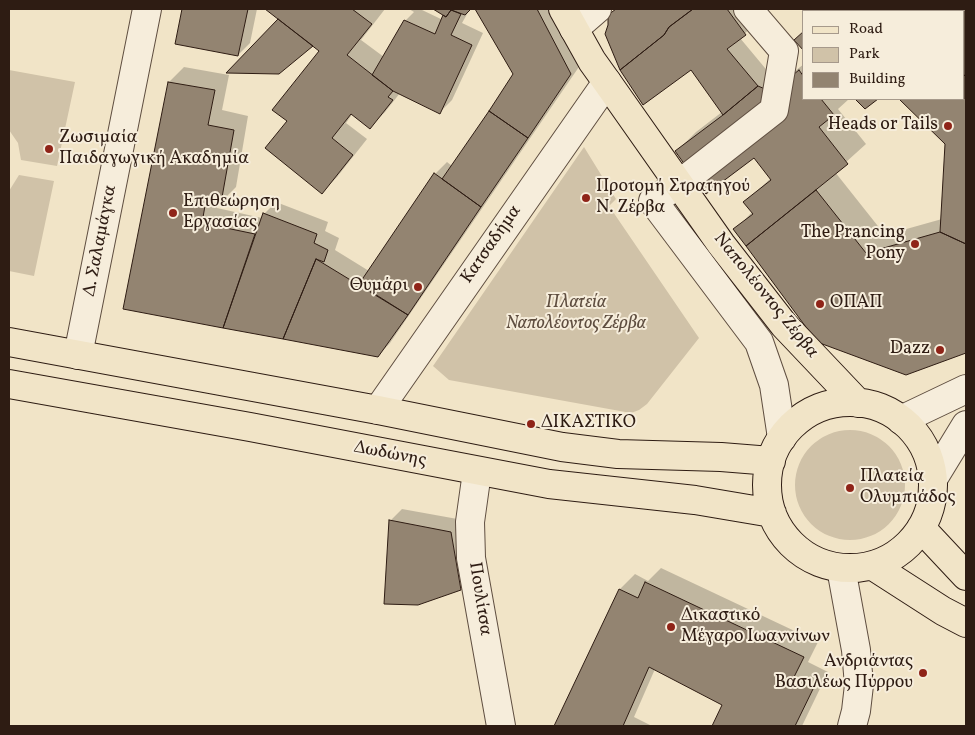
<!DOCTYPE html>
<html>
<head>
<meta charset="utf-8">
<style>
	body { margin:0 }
	#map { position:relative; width:975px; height:735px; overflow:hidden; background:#f1e4c7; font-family:Vollkorn,serif }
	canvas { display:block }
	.frame { position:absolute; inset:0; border:10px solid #2e1c13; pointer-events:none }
	.legend { position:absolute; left:802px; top:10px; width:162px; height:90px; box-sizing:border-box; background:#f6eddb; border:1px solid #a6998b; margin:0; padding:6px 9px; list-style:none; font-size:15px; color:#2e1c13 }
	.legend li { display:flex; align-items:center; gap:10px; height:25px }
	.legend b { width:25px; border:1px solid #a6998b }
</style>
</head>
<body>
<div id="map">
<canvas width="975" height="735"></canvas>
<div class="frame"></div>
<ul class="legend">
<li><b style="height:6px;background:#f1e4c7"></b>Road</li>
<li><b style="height:14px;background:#d0c2a8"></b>Park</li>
<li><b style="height:14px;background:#938471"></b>Building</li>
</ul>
</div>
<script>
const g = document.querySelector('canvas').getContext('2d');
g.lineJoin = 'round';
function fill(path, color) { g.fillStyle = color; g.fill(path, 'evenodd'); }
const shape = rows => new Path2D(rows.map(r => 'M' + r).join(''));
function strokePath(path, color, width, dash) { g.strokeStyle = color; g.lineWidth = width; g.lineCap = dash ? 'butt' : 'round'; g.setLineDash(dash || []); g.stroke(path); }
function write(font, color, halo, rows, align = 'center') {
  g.font = font + ' Vollkorn,serif'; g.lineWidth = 4; g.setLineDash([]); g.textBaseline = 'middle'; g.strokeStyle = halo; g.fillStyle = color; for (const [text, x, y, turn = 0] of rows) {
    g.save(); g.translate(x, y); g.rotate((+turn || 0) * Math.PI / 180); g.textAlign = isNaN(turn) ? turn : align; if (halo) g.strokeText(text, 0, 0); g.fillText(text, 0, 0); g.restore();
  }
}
const green = shape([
	[9,70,75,82,57,166,21,160,18,143,9,130],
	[584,147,616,199,609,206,699,338,647,404,639,410,631,413,449,380,433,366],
	[19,175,54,181,34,276,9,271,9,191],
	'795 485a55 55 0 1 1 110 0a55 55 0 1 1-110 0Z'
]);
const shadow = shape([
	[183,9,257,9,250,43,238,55,177,43],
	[267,9,385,9,361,40,384,57,405,21,414,12,409,9,420,9,443,20,445,15,436,9,470,9,462,23,483,33,452,100,440,112,400,93,385,112,370,127,353,113,346,123,367,139,337,177,322,192,288,121,320,51],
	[476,9,555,9,583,61,390,343,378,356,125,308,169,82,184,67,229,75,222,110,248,116,236,187,221,202,218,201,217,208,262,218,264,214,276,202,328,222,325,231,339,238,335,250,369,271,435,174,447,162,452,166,514,74],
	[616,9,748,9,757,22,740,38,770,74,791,74,804,64,804,99,849,99,838,109,866,144,835,172,885,235,942,219,946,143,901,99,964,99,964,11,914,11,917,9,966,9,966,352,906,374,818,341,735,230,753,211,745,202,771,178,754,157,677,151,696,132,722,112,691,68,610,25,609,15],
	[804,9,867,9,864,11,806,11],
	[402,509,463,520,472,576,460,588,390,521],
	[661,568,818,642,808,662,828,672,802,726,714,726,724,704,655,669,634,717,652,726,556,726,620,589,635,574,648,581]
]);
const building = shape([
	[182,9,248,9,238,56,175,44,182,9],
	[265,9,352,9,372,24,347,55,393,91,388,97,393,100,370,129,351,114,332,138,353,155,322,194,265,148,287,121,272,110,319,51,265,9],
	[433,9,471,9,465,15,451,10,446,17,433,9],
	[475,9,537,9,571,74,528,138,489,111,513,74,475,9],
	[616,9,693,9,669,27,664,35,620,70,605,34,608,25,608,15,616,9],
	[693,9,727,9,746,35,727,49,758,86,723,115,691,70,643,105,620,70,664,35,669,27,693,9],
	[802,9,869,9,866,11,805,11,802,9],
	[916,9,966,9,966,77,964,75,964,11,913,11,916,9],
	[451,10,461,14,451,35,472,45,440,114,393,91,372,75,404,20,435,34,443,15,446,17,451,10],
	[278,19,313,46,279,74,226,73,278,19],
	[804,31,804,51,794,40,804,31],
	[799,70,804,77,804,99,821,99,834,115,819,127,848,164,746,246,733,229,753,214,743,202,771,180,754,158,706,194,675,151,723,115,758,86,772,92,799,70],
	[964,75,966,77,966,244,940,232,945,144,899,99,964,99,964,75],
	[168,82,215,90,208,125,234,130,221,203,206,200,202,223,255,234,223,328,123,309,168,82],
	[855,99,878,99,865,109,855,99],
	[489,111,528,138,481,207,442,179,489,111],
	[434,173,481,207,408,315,359,284,434,173],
	[816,190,866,253,940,232,966,244,966,353,906,375,817,342,746,246,816,190],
	[263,213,317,234,314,243,328,250,324,262,316,259,283,339,223,328,263,213],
	[316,259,408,315,378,357,283,339,316,259],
	[389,520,451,532,461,590,418,605,384,604,389,520],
	[645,582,804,657,794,677,814,687,795,726,712,726,722,705,649,667,623,726,554,726,619,589,638,598,645,582]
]);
const minor = shape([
	[748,9,784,51,774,110,678,185,653,201,759,342,774,385,782,438],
	[574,29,597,9],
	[78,355,147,9],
	[378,410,607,82],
	[901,420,966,389],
	[477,472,470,522,471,558,501,726],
	[933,479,966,425],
	[841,568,856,650,859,685,856,711,852,726]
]);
const major = shape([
	[563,9,592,61,607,82,721,244,784,325,858,403],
	[9,342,378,410,562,447,618,454,721,457,771,461],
	[9,384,250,427,549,484,695,500,772,513],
	'767 485a83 83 0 1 1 166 0a83 83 0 1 1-166 0Z',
	[921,528,966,576],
	[873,566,943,611,966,623]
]);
const markers = [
	[948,126,5,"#8f2418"],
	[49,149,5,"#8f2418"],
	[586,198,5,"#8f2418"],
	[173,213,5,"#8f2418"],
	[915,244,5,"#8f2418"],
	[418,287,5,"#8f2418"],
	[820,304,5,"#8f2418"],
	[940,350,5,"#8f2418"],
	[531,424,5,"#8f2418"],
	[850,488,5,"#8f2418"],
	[671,627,5,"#8f2418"],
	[923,673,5,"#8f2418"]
];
const poiNames = [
	["Heads or Tails",938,126,"right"],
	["Ζωσιμαία",59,139],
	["Παιδαγωγική Ακαδημία",59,160],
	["Προτομή Στρατηγού",596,188],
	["Ν. Ζέρβα",596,209],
	["Επιθεώρηση",183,203],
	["Εργασίας",183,224],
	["The Prancing",905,234,"right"],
	["Pony",905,255,"right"],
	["Θυμάρι",408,287,"right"],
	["ΟΠΑΠ",830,304],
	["Dazz",930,350,"right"],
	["ΔΙΚΑΣΤΙΚΟ",541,424],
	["Πλατεία",860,478],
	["Ολυμπιάδος",860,499],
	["Δικαστικό",681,617],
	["Μέγαρο Ιωαννίνων",681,638],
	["Ανδριάντας",913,663,"right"],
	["Βασιλέως Πύρρου",913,684,"right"]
];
const streetNames = [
	["Δ. Σαλαμάγκα",101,241,-79],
	["Κατσαδήμα",492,245,-55],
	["Ναπολέοντος Ζέρβα",765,296,51],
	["Δωδώνης",390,455,11],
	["Πουλίτσα",479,599,81]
];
const parkNames = [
	["Πλατεία",576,304],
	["Ναπολέοντος Ζέρβα",576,325]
];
fill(green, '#d0c2a8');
fill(shadow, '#0003');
fill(building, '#938471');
strokePath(building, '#2e1c13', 1);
strokePath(minor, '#5f4e40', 30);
strokePath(major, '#2e1c13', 30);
strokePath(minor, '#f6eddb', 28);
strokePath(major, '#f1e4c7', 28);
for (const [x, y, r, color] of markers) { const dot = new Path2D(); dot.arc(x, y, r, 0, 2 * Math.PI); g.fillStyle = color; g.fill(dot); strokePath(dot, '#f6eddb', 2); }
write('18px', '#2e1c13', '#f6eddb', poiNames, 'left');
write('18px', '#2e1c13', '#f6eddb', streetNames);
write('italic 18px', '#5f4e40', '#f6eddb', parkNames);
</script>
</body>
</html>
